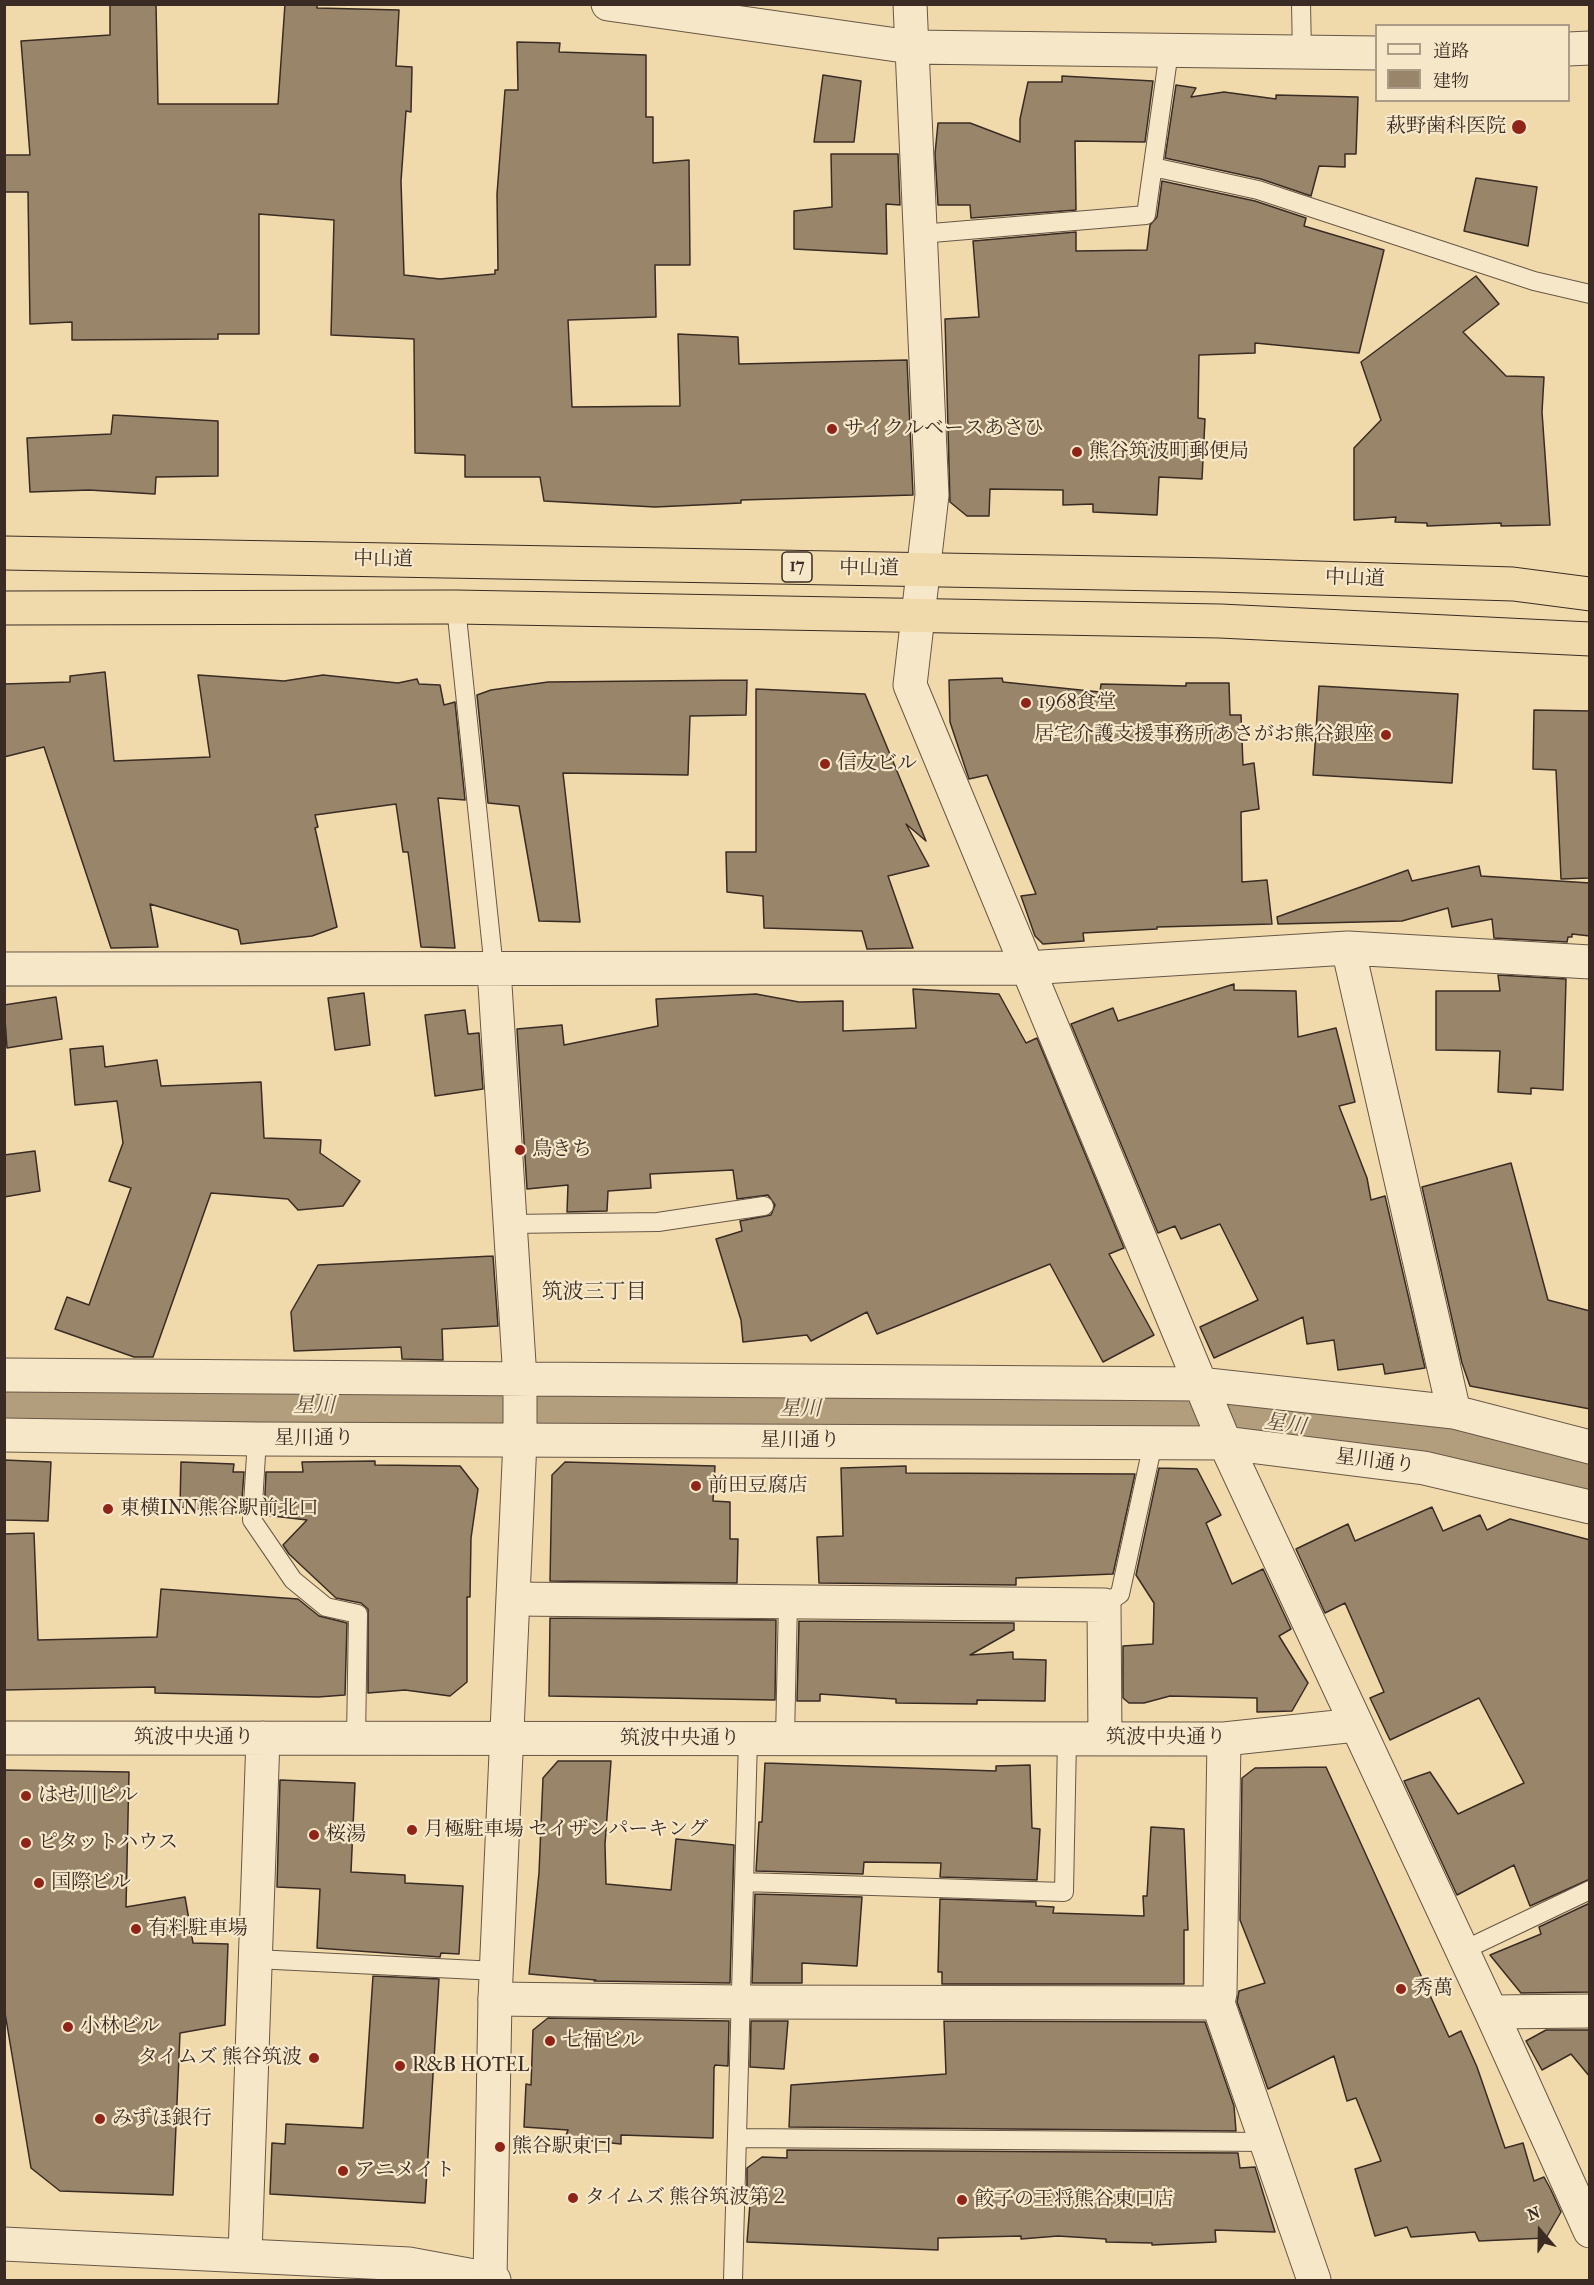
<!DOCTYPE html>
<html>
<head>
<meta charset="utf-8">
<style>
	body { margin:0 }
	#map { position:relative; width:1594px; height:2285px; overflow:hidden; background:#f0daab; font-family:"IM FELL French Canon","Noto Serif JP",serif }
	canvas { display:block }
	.frame { position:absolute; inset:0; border:6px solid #3a2b24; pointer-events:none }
	.legend { position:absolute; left:1375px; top:24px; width:195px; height:78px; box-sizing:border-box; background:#f5e7c8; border:2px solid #aa9c86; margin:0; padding:8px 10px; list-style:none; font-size:18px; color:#3a2b24 }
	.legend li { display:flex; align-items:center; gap:12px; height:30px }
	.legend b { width:30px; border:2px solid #aa9c86 }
	.north { position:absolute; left:1510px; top:2201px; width:60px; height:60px; -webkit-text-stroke:4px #f5e7c8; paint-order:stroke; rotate:340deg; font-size:16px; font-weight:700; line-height:24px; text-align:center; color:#3a2b24 }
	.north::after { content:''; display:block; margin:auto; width:21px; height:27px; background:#3a2b24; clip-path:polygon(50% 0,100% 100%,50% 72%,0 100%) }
</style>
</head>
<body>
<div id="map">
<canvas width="1594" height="2285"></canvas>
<div class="frame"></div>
<ul class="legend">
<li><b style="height:8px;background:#f5e7c8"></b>道路</li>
<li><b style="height:16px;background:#99866a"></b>建物</li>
</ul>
<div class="north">N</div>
</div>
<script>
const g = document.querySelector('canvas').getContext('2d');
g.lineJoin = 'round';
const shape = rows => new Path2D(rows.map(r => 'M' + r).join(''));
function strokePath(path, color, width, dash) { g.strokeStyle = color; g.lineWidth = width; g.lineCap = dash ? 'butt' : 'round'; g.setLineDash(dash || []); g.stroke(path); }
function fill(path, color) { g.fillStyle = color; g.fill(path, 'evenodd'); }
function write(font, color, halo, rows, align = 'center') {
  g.font = font + ' "IM FELL French Canon","Noto Serif JP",serif'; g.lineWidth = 4.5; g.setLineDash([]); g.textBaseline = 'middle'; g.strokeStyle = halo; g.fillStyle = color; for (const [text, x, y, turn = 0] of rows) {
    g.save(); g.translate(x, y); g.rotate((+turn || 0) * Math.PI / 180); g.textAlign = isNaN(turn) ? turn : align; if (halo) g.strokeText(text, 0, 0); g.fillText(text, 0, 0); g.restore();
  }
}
const river = shape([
	[4,1404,1202,1413,1507,1456,1590,1479]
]);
const building = shape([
	[110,4,156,4,158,104,278,104,285,4,317,4,317,8,399,10,396,66,412,67,411,112,406,111,401,181,404,275,440,279,495,274,495,270,498,270,497,194,505,90,518,90,517,42,560,43,559,52,646,55,646,117,653,117,653,163,689,160,690,265,655,265,656,317,568,320,572,407,680,406,678,334,738,337,739,364,907,360,913,495,741,500,741,503,655,507,544,501,540,477,465,477,465,455,415,453,414,339,331,335,334,220,259,214,259,334,218,334,218,339,72,340,72,322,30,324,28,192,4,192,4,155,30,155,21,41,110,35,110,4],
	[823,75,861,81,854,142,814,142,823,75],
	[1062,76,1153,81,1145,142,1075,141,1076,210,971,218,970,205,938,205,935,154,938,123,970,123,1020,142,1020,119,1028,82,1062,82,1062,76],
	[1176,85,1196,88,1191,97,1224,92,1276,99,1276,95,1358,97,1356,154,1345,154,1345,167,1319,166,1311,196,1261,179,1165,158,1176,85],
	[831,154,898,154,900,205,886,204,887,254,794,249,794,211,832,207,831,154],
	[1476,178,1537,187,1528,246,1464,231,1476,178],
	[1162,181,1255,201,1306,218,1304,226,1384,250,1359,353,1255,343,1255,353,1199,355,1198,418,1205,419,1202,479,1159,477,1157,515,1093,512,1093,504,1063,505,1063,490,990,489,989,516,967,516,950,502,945,319,979,317,973,241,1076,232,1076,251,1147,250,1150,225,1157,217,1162,181],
	[1476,276,1499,304,1463,332,1506,376,1544,377,1542,412,1550,525,1501,526,1501,523,1427,526,1427,523,1395,522,1396,517,1354,520,1354,448,1381,420,1361,362,1476,276],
	[113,415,218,421,218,476,156,477,155,494,89,490,30,492,27,438,111,434,113,415],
	[105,672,114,761,210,757,198,675,284,681,323,675,398,683,417,679,419,684,440,685,444,705,455,702,465,800,438,798,455,948,421,947,408,852,403,852,396,804,315,815,318,827,315,828,337,927,312,936,241,944,238,930,150,904,158,947,111,948,44,747,4,757,4,684,70,682,70,676,105,672],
	[1002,678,1003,682,1100,692,1101,684,1186,686,1186,683,1229,683,1230,715,1241,715,1243,765,1254,763,1259,809,1241,812,1242,882,1267,880,1272,924,1157,927,1157,929,1083,933,1084,941,1043,944,1035,936,1021,896,1036,894,987,775,969,779,950,722,949,680,1002,678],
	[747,680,746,715,690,716,688,775,563,773,580,922,539,921,519,806,488,803,477,695,491,690,548,682,747,680],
	[1319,686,1458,694,1452,783,1313,775,1319,686],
	[756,689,865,694,926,841,906,824,929,866,888,876,913,948,867,949,862,931,764,928,763,896,727,892,726,852,756,852,756,689],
	[1534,710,1590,711,1590,878,1561,879,1556,770,1533,769,1534,710],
	[1479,866,1481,876,1590,883,1590,936,1572,934,1572,937,1568,937,1567,942,1494,938,1492,919,1452,927,1448,908,1402,921,1278,924,1277,917,1408,870,1412,881,1479,866],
	[1498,975,1566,979,1563,1090,1531,1088,1531,1094,1498,1092,1500,1051,1436,1050,1436,991,1500,991,1498,975],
	[1234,984,1234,990,1296,991,1298,1037,1336,1028,1355,1102,1339,1106,1367,1178,1371,1200,1385,1196,1425,1368,1385,1374,1383,1364,1338,1370,1334,1340,1307,1344,1303,1317,1214,1358,1200,1327,1258,1300,1220,1224,1181,1239,1175,1226,1158,1233,1071,1024,1113,1008,1118,1021,1234,984],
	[913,989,999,994,1026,1043,1037,1038,1124,1248,1109,1254,1154,1335,1103,1362,1050,1264,877,1334,867,1312,811,1341,807,1335,743,1342,741,1320,716,1239,742,1231,740,1221,771,1215,775,1205,768,1195,737,1199,733,1170,650,1174,651,1188,608,1191,607,1211,567,1212,568,1185,527,1189,517,1029,562,1025,564,1045,658,1026,656,999,756,994,799,1002,843,1001,843,1031,916,1028,913,989],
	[364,993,370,1045,335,1050,328,998,364,993],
	[56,997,62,1039,7,1048,4,1005,56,997],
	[465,1010,468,1034,479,1033,483,1089,435,1096,425,1015,465,1010],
	[103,1046,105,1067,157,1060,161,1086,261,1082,264,1138,321,1140,320,1153,360,1181,343,1206,298,1210,288,1199,211,1193,153,1357,134,1357,55,1329,67,1297,89,1305,131,1188,109,1181,123,1143,117,1101,75,1105,70,1049,103,1046],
	[35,1151,40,1191,4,1197,4,1155,35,1151],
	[1511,1163,1548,1300,1590,1311,1590,1409,1470,1386,1462,1363,1422,1187,1511,1163],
	[493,1256,498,1326,442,1329,443,1360,402,1359,401,1347,294,1351,291,1312,318,1265,493,1256],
	[4,1460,51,1462,48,1521,4,1520,4,1460],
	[375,1461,375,1465,460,1466,478,1489,471,1538,470,1597,467,1597,467,1682,450,1696,405,1690,368,1693,368,1609,361,1603,336,1598,289,1554,283,1545,307,1520,264,1515,266,1472,303,1472,302,1462,375,1461],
	[181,1462,234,1464,233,1472,244,1472,241,1513,180,1507,181,1462],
	[565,1462,715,1466,713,1501,730,1502,730,1539,738,1539,737,1583,550,1581,552,1475,565,1462],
	[906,1466,906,1473,1135,1474,1113,1574,1016,1578,1016,1585,819,1583,817,1537,843,1536,841,1468,906,1466],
	[1159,1468,1197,1469,1221,1515,1206,1523,1232,1584,1263,1569,1291,1629,1279,1636,1308,1683,1292,1711,1257,1712,1257,1698,1170,1696,1144,1703,1129,1703,1123,1698,1123,1646,1153,1644,1154,1603,1136,1575,1159,1468],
	[1432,1507,1443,1531,1480,1515,1487,1530,1510,1519,1590,1540,1590,1879,1530,1906,1514,1865,1457,1895,1404,1781,1430,1772,1458,1814,1524,1783,1479,1698,1390,1740,1370,1698,1384,1692,1345,1603,1325,1613,1296,1549,1348,1524,1355,1541,1432,1507],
	[34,1533,38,1640,157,1637,161,1589,298,1599,319,1616,347,1623,345,1695,318,1697,155,1693,155,1687,4,1690,4,1534,34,1533],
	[550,1618,776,1620,775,1700,549,1696,550,1618],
	[799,1621,1014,1623,1014,1630,970,1655,1013,1652,1013,1659,1046,1660,1045,1701,977,1700,977,1704,896,1703,896,1699,820,1694,820,1701,797,1701,799,1621],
	[558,1761,611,1761,605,1844,606,1884,671,1890,676,1839,734,1845,730,1983,594,1981,596,1980,529,1974,539,1873,543,1778,558,1761],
	[765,1763,996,1771,996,1766,1030,1765,1032,1828,1040,1829,1037,1880,940,1877,941,1863,864,1862,863,1874,756,1871,759,1822,762,1822,765,1763],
	[1326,1767,1449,2037,1461,2031,1477,2067,1505,2148,1523,2143,1534,2181,1544,2177,1551,2190,1561,2212,1546,2238,1479,2241,1475,2232,1411,2237,1407,2227,1375,2236,1355,2169,1381,2161,1356,2098,1347,2101,1334,2056,1268,2089,1237,2002,1239,1991,1265,1983,1240,1920,1242,1778,1255,1768,1326,1767],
	[4,1770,129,1772,126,1907,185,1897,193,1943,228,1944,225,2025,180,2033,173,2195,60,2191,31,2168,4,2007,4,1770],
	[280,1780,355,1783,351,1872,405,1875,405,1883,463,1886,459,1954,441,1953,440,1957,317,1948,320,1889,277,1887,280,1780],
	[1151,1827,1184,1829,1188,1930,1184,1930,1184,1984,942,1984,942,1972,938,1972,940,1899,1036,1902,1036,1906,1054,1907,1053,1913,1144,1916,1143,1896,1147,1896,1151,1827],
	[755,1894,862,1897,857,1966,802,1963,802,1983,752,1983,755,1894],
	[1590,1903,1590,1992,1521,1993,1490,1955,1541,1934,1539,1927,1590,1903],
	[373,1976,439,1979,425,2203,270,2194,272,2143,285,2144,286,2124,363,2128,373,1976],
	[548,2018,729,2021,728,2066,715,2065,714,2068,713,2138,621,2135,621,2144,565,2138,568,2130,524,2127,526,2084,531,2085,533,2030,548,2018],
	[751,2021,788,2021,784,2069,750,2067,751,2021],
	[944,2021,1205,2022,1234,2106,1236,2131,789,2127,791,2085,946,2074,944,2021],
	[1546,2030,1590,2030,1590,2077,1571,2054,1542,2070,1526,2041,1546,2030],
	[787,2150,1238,2153,1240,2168,1255,2167,1275,2232,1215,2230,1216,2242,1152,2245,1152,2243,1106,2242,1106,2239,1058,2236,1021,2239,1021,2236,938,2238,938,2250,747,2242,751,2191,747,2190,747,2168,762,2157,787,2158,787,2150]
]);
const service = shape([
	[1301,4,1302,54],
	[1153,167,1258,190,1534,281,1590,294],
	[920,234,1146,215,1169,51],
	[456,607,494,969],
	[510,1224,658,1222,764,1206],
	[257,1439,252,1520,293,1580,326,1607,358,1614,356,1739],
	[1104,1605,1120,1594,1153,1443],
	[785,1738,788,1602],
	[744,1882,1064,1892,1067,1739],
	[1462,1951,1590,1890],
	[255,1959,497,1971],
	[737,2138,1266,2142],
	[733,2280,748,1739]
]);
const minor = shape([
	[608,4,911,47,1376,53],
	[910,4,932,495,910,685,1225,1443,1491,2012,1590,2231],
	[1568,49,1590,48],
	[1348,948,1454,1412],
	[4,969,1026,968,1348,948,1590,962],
	[494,969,520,1379,520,1440],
	[4,1375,1199,1384,1454,1412,1590,1447],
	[4,1435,257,1439,1225,1443,1424,1468,1590,1507],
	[514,1599,1104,1605,1105,1738],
	[4,1738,1224,1739,1356,1725],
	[1224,1739,1220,1993,1218,2003,1314,2280],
	[495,1999,741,2002,1218,2003],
	[1491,2012,1590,2011],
	[4,2244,409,2264,490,2279],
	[245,2254,263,1738]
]);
const tertiary = shape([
	[494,2280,490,2279,495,1999,520,1440]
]);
const trunk = shape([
	[4,553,1218,575,1513,584,1590,594],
	[4,608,456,607,1220,621,1590,639]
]);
const markers = [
	[1519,127,8,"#8f2418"],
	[832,429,6,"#8f2418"],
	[1077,452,6,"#8f2418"],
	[1026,703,6,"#8f2418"],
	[1386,735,6,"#8f2418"],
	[825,764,6,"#8f2418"],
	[520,1150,6,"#8f2418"],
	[696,1486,6,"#8f2418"],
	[108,1509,6,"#8f2418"],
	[26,1796,6,"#8f2418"],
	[412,1830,6,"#8f2418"],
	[314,1835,6,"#8f2418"],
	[26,1843,6,"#8f2418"],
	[39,1883,6,"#8f2418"],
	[136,1929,6,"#8f2418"],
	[1401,1989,6,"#8f2418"],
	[68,2027,6,"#8f2418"],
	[550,2041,6,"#8f2418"],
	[314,2058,6,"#8f2418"],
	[400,2066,6,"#8f2418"],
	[100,2119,6,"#8f2418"],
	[500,2147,6,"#8f2418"],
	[343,2171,6,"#8f2418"],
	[573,2198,6,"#8f2418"],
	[962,2200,6,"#8f2418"]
];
const shields = [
	[797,567,30]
];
const shieldNames = [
	["17",797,567]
];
const poiNames = [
	["萩野歯科医院",1506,127,"right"],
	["サイクルベースあさひ",844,429],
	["熊谷筑波町郵便局",1089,452],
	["1968食堂",1038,703],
	["居宅介護支援事務所あさがお熊谷銀座",1374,735,"right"],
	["信友ビル",837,764],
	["鳥きち",532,1150],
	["前田豆腐店",708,1486],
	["東横INN熊谷駅前北口",120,1509],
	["はせ川ビル",38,1796],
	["月極駐車場 セイザンパーキング",424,1830],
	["桜湯",326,1835],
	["ピタットハウス",38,1843],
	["国際ビル",51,1883],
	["有料駐車場",148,1929],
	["秀萬",1413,1989],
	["小林ビル",80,2027],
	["七福ビル",562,2041],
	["タイムズ 熊谷筑波",302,2058,"right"],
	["R&B HOTEL",412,2066],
	["みずほ銀行",112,2119],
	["熊谷駅東口",512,2147],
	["アニメイト",355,2171],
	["タイムズ 熊谷筑波第２",585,2198],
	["餃子の王将熊谷東口店",974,2200]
];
const streetNames = [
	["中山道",383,560,1],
	["中山道",869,569,1],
	["中山道",1355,579,2],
	["星川通り",314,1439],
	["星川通り",800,1441],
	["星川通り",1375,1462,7],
	["筑波中央通り",194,1738],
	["筑波中央通り",1166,1738],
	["筑波中央通り",680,1739]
];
const neighbourhoodNames = [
	["筑波三丁目",594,1293]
];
const waterNames = [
	["星川",314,1407],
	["星川",800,1410],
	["星川",1285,1425,8]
];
strokePath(river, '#b29e7d', 78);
fill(building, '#99866a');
strokePath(building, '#3a2b24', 1.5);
strokePath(service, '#685746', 20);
strokePath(minor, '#685746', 35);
strokePath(tertiary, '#685746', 35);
strokePath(trunk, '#3a2b24', 35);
strokePath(service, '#f5e7c8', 18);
strokePath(minor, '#f5e7c8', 33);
strokePath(tertiary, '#f5e7c8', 33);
strokePath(trunk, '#f0daab', 33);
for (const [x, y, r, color] of markers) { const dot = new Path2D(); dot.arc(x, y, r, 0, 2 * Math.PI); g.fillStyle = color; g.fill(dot); strokePath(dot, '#f5e7c8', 2); }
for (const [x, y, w] of shields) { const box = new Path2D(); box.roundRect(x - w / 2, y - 15, w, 30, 4.5); g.fillStyle = '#f5e7c8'; g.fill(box); strokePath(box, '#3a2b24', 1.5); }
write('bold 18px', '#3a2b24', null, shieldNames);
write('20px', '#3a2b24', '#f5e7c8', poiNames, 'left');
write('20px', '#3a2b24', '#f5e7c8', streetNames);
write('21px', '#3a2b24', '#f5e7c8', neighbourhoodNames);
write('italic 21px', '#5e4e3f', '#f5e7c8', waterNames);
</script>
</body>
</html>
